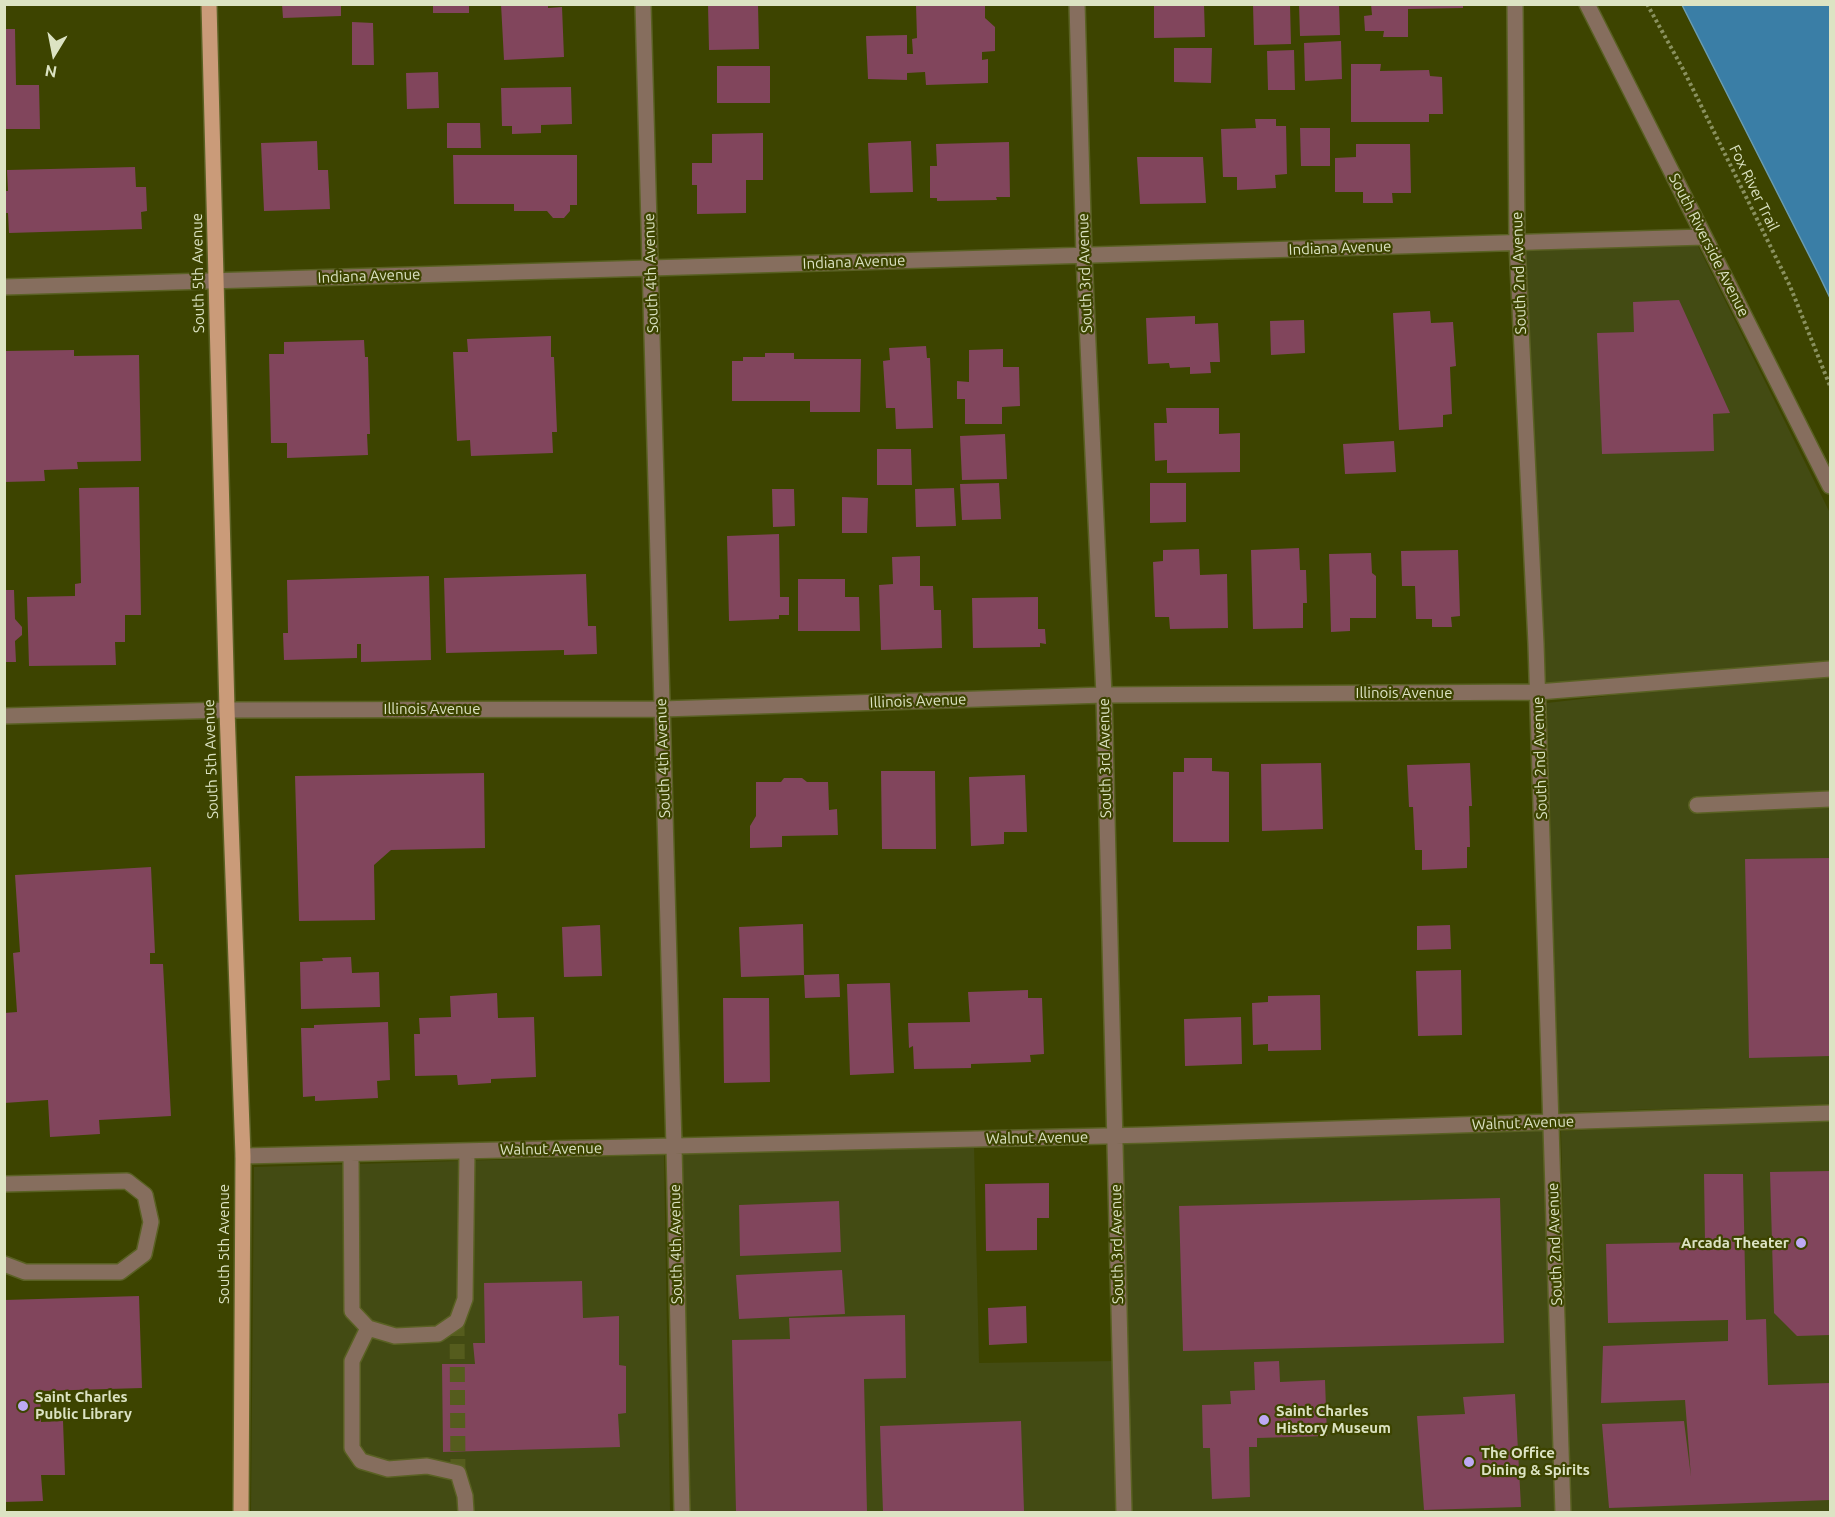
<!DOCTYPE html>
<html>
<head>
<meta charset="utf-8">
<style>
	body { margin:0 }
	#map { position:relative; width:1835px; height:1517px; overflow:hidden; background:#3d4400; font-family:Ubuntu,sans-serif }
	canvas { display:block }
	.frame { position:absolute; inset:0; border:6px solid #dce3c3; pointer-events:none }
	.north { position:absolute; left:24px; top:24px; width:60px; height:60px; -webkit-text-stroke:4px #3d4400; paint-order:stroke; rotate:190deg; font-size:16px; font-weight:700; line-height:24px; text-align:center; color:#dce3c3 }
	.north::after { content:''; display:block; margin:auto; width:21px; height:27px; background:#dce3c3; clip-path:polygon(50% 0,100% 100%,50% 72%,0 100%) }
</style>
</head>
<body>
<div id="map">
<canvas width="1835" height="1517"></canvas>
<div class="frame"></div>
<div class="north">N</div>
</div>
<script>
const g = document.querySelector('canvas').getContext('2d');
g.lineJoin = 'round';
function fill(path, color) { g.fillStyle = color; g.fill(path, 'evenodd'); }
const shape = rows => new Path2D(rows.map(r => 'M' + r).join(''));
function strokePath(path, color, width, dash) { g.strokeStyle = color; g.lineWidth = width; g.lineCap = dash ? 'butt' : 'round'; g.setLineDash(dash || []); g.stroke(path); }
function write(font, color, halo, rows, align = 'center') {
  g.font = font + ' Ubuntu,sans-serif'; g.lineWidth = 4.5; g.setLineDash([]); g.textBaseline = 'middle'; g.strokeStyle = halo; g.fillStyle = color; for (const [text, x, y, turn = 0] of rows) {
    g.save(); g.translate(x, y); g.rotate((+turn || 0) * Math.PI / 180); g.textAlign = isNaN(turn) ? turn : align; if (halo) g.strokeText(text, 0, 0); g.fillText(text, 0, 0); g.restore();
  }
}
const built = shape([
	[1697,244,1830,513,1830,662,1544,686,1523,251],
	[1830,670,1830,1104,1559,1112,1547,703],
	[1830,1120,1830,1512,1571,1512,1561,1131],
	[1547,1127,1556,1512,1131,1512,1121,1142],
	[974,1145,979,1363,1115,1361,1116,1512,691,1512,681,1153],
	[664,1155,670,1512,251,1512,254,1167]
]);
const water = shape([
	[1682,5,1830,5,1830,298,1819,275,1682,5]
]);
const building = shape([
	[282,4,341,4,341,16,283,18],
	[433,4,469,4,469,13,433,13],
	[501,4,548,4,548,8,562,7,564,57,504,60],
	[708,4,758,4,759,49,709,50],
	[916,4,985,4,985,18,995,27,995,51,982,52,982,60,988,59,988,83,926,85,925,72,907,73,907,80,868,79,866,36,907,35,907,54,913,54,912,39,917,38],
	[1154,4,1204,4,1205,37,1154,38],
	[1253,4,1290,4,1291,44,1254,45],
	[1299,4,1339,4,1340,35,1300,36],
	[1371,4,1463,4,1463,8,1408,9,1408,37,1383,37,1384,31,1365,31,1364,16,1372,15],
	[352,22,373,23,374,65,352,65],
	[4,29,15,29,16,85,39,85,40,129,4,129],
	[1341,41,1342,79,1305,81,1304,43],
	[1174,48,1212,48,1211,83,1174,82],
	[1294,50,1295,90,1268,90,1267,51],
	[1351,64,1381,64,1380,71,1429,70,1430,76,1442,77,1443,114,1429,114,1429,122,1351,122],
	[717,66,770,66,770,103,717,103],
	[438,72,439,108,407,109,406,73],
	[571,87,572,124,541,125,541,133,512,134,512,126,502,126,501,88],
	[1255,119,1276,119,1276,126,1286,126,1287,174,1275,175,1276,188,1237,190,1237,177,1223,177,1221,129,1256,128],
	[447,123,480,123,481,148,447,148],
	[1300,128,1330,128,1330,166,1301,166],
	[763,133,763,180,746,180,746,213,697,214,697,185,692,185,692,163,712,163,712,134],
	[317,141,318,170,328,170,330,209,264,211,261,143],
	[911,141,913,192,870,193,868,143],
	[1009,142,1010,197,996,197,997,200,937,201,937,198,930,198,930,166,937,166,936,144],
	[1356,144,1410,144,1411,193,1392,193,1393,203,1363,203,1363,192,1335,192,1335,158,1356,157],
	[453,155,577,155,577,205,570,205,570,211,564,218,553,218,547,211,514,211,514,204,454,204],
	[1137,157,1203,157,1206,203,1140,204],
	[135,167,136,187,146,187,147,211,141,212,142,229,9,233,8,213,4,213,4,191,8,191,7,170],
	[1679,300,1730,413,1713,414,1714,451,1602,454,1597,333,1634,332,1633,302],
	[1430,311,1431,323,1453,322,1456,366,1450,367,1452,414,1443,415,1443,427,1399,430,1393,313],
	[1195,316,1195,324,1218,323,1220,362,1210,362,1211,373,1190,374,1190,367,1170,368,1169,363,1148,364,1146,318],
	[1304,320,1305,353,1271,355,1270,321],
	[551,336,551,357,554,357,557,432,552,432,553,453,471,456,470,440,457,441,453,352,468,352,467,339],
	[364,340,365,357,368,357,370,434,367,434,368,455,287,458,287,443,271,443,269,354,284,354,284,342],
	[926,346,927,358,930,358,933,428,896,429,895,408,886,408,883,361,890,360,889,348],
	[1003,349,1003,367,1019,367,1020,406,1002,407,1002,424,965,424,965,399,957,399,957,381,969,382,969,350],
	[74,350,74,356,139,355,141,461,77,462,78,469,44,470,45,481,4,482,4,351],
	[765,353,794,353,794,359,861,359,860,412,810,412,810,401,732,401,732,361,743,361,743,357,765,357],
	[1166,408,1219,408,1219,434,1240,433,1240,472,1167,473,1167,460,1155,461,1154,423,1167,423],
	[1005,434,1007,479,962,480,960,436],
	[1394,441,1396,472,1345,474,1343,444],
	[877,449,911,449,912,485,877,485],
	[999,483,1001,519,962,520,960,484],
	[1150,483,1186,483,1186,522,1150,523],
	[139,487,141,615,125,615,125,642,115,642,116,665,29,666,27,597,75,596,75,584,81,583,79,488],
	[954,488,956,526,916,527,915,489],
	[772,489,794,489,795,526,773,527],
	[842,497,868,498,867,533,842,533],
	[779,534,780,597,789,597,789,615,779,615,779,619,729,621,727,536],
	[1299,548,1300,570,1306,570,1307,603,1303,603,1303,628,1253,629,1251,550],
	[1199,549,1200,575,1227,574,1228,628,1170,629,1169,617,1155,617,1153,562,1163,561,1163,550],
	[1458,550,1460,616,1451,617,1452,627,1432,627,1432,619,1416,619,1415,586,1402,586,1401,551],
	[1371,553,1372,573,1376,576,1376,618,1350,618,1350,631,1331,632,1329,554],
	[920,556,920,586,933,586,934,610,941,610,942,648,881,650,879,585,893,584,892,557],
	[586,574,588,626,596,626,597,654,564,655,564,650,446,653,444,578],
	[429,576,431,660,361,662,361,644,357,644,357,658,284,660,283,633,288,633,287,580],
	[798,579,845,579,845,597,859,597,860,631,798,631],
	[4,590,14,590,15,619,22,627,22,635,15,641,16,662,4,662],
	[1038,597,1038,629,1045,629,1046,644,1040,643,1040,647,973,648,972,598],
	[1184,758,1212,758,1212,771,1229,772,1229,842,1173,842,1173,772,1184,772],
	[1321,763,1323,829,1262,831,1261,764],
	[1470,763,1472,806,1469,806,1470,847,1467,847,1467,868,1422,870,1422,850,1415,850,1413,807,1409,807,1407,765],
	[881,771,935,771,936,849,882,849],
	[484,773,485,848,391,850,374,865,375,920,299,921,295,776],
	[1025,775,1027,832,1004,832,1004,844,971,846,969,777],
	[784,778,802,778,807,782,828,782,829,810,837,809,838,835,782,836,782,847,750,848,750,826,756,816,756,782,781,782],
	[1830,858,1830,1056,1749,1058,1745,859],
	[151,867,155,953,150,953,150,964,163,964,171,1116,99,1120,100,1134,50,1137,48,1100,4,1103,4,1013,17,1012,13,953,20,952,15,875],
	[803,924,804,975,741,977,739,927],
	[600,925,602,976,564,977,562,927],
	[1450,925,1451,949,1417,950,1417,926],
	[351,957,352,973,379,972,380,1007,301,1009,300,962,323,961,322,958],
	[1461,970,1462,1035,1418,1036,1416,971],
	[839,974,840,997,805,998,804,975],
	[890,983,894,1073,850,1075,847,984],
	[1028,990,1028,998,1042,998,1044,1054,1030,1055,1031,1062,971,1064,971,1068,914,1069,913,1046,909,1048,908,1023,970,1022,968,992],
	[497,993,498,1018,534,1017,536,1077,491,1079,491,1083,458,1085,457,1075,415,1076,414,1034,420,1034,419,1018,451,1017,450,996],
	[1320,995,1321,1050,1268,1051,1268,1044,1253,1045,1252,1003,1268,1002,1268,996],
	[723,998,769,998,770,1082,724,1083],
	[1241,1017,1242,1064,1185,1066,1184,1019],
	[388,1022,390,1080,377,1081,378,1098,315,1101,315,1096,303,1097,301,1028,314,1028,314,1025],
	[1830,1171,1830,1335,1797,1336,1774,1313,1770,1172],
	[1704,1174,1743,1174,1746,1320,1766,1319,1768,1385,1830,1383,1830,1500,1609,1508,1602,1424,1684,1421,1691,1477,1685,1400,1601,1403,1603,1346,1728,1341,1728,1320,1608,1323,1606,1244,1705,1242],
	[1049,1183,1049,1218,1037,1218,1037,1250,986,1251,985,1184],
	[1500,1198,1504,1343,1183,1351,1179,1206],
	[839,1201,841,1252,740,1256,739,1205],
	[842,1270,845,1314,739,1319,736,1275],
	[582,1281,583,1318,619,1316,619,1365,626,1366,626,1413,618,1414,620,1447,443,1452,442,1364,475,1364,473,1343,485,1343,484,1283],
	[139,1296,142,1388,40,1391,41,1422,63,1421,65,1475,41,1475,43,1501,4,1502,4,1300],
	[1026,1306,1027,1343,989,1345,988,1308],
	[905,1315,906,1378,864,1379,867,1512,736,1512,732,1340,790,1339,789,1318],
	[1279,1361,1280,1382,1325,1380,1327,1436,1257,1438,1257,1447,1249,1447,1250,1497,1212,1499,1210,1448,1203,1448,1202,1405,1231,1404,1230,1391,1255,1390,1254,1362],
	[1515,1394,1521,1507,1424,1510,1417,1416,1465,1414,1463,1397],
	[1021,1421,1024,1511,883,1512,880,1426]
]);
const minorTunnel = shape([
	[457,1321,458,1473]
]);
const path = shape([
	[1647,4,1684,71,1790,286,1830,386]
]);
const minor = shape([
	[643,4,674,1146,682,1512],
	[1077,4,1084,256,1104,695,1124,1512],
	[1515,4,1517,243,1536,644,1563,1512],
	[1587,4,1830,486],
	[4,287,1704,237],
	[4,716,227,710,662,709,1104,695,1538,692,1830,669],
	[1697,805,1830,799],
	[351,1154,352,1311,368,1328,395,1336,438,1334,457,1321,465,1299,467,1151],
	[243,1156,1148,1135,1830,1113],
	[4,1184,127,1181,145,1195,151,1222,144,1254,120,1272,25,1272,4,1264],
	[368,1328,352,1361,352,1448,361,1461,388,1469,427,1466,458,1473,465,1496,466,1512]
]);
const major = shape([
	[209,4,227,710,243,1156,241,1512]
]);
const markers = [
	[1801,1243,6,"#bea9f4"],
	[23,1406,6,"#bea9f4"],
	[1264,1420,6,"#bea9f4"],
	[1469,1462,6,"#bea9f4"]
];
const streetNames = [
	["Fox River Trail",1754,188,64],
	["South Riverside Avenue",1709,245,63],
	["Indiana Avenue",1340,248,-2],
	["Indiana Avenue",854,262,-2],
	["South 5th Avenue",198,273,-91],
	["South 4th Avenue",651,273,-92],
	["South 3rd Avenue",1085,273,-92],
	["South 2nd Avenue",1519,273,-92],
	["Indiana Avenue",369,276,-2],
	["Illinois Avenue",1404,693],
	["Illinois Avenue",918,701,-2],
	["Illinois Avenue",432,709],
	["South 4th Avenue",663,758,-92],
	["South 3rd Avenue",1105,758,-91],
	["South 2nd Avenue",1540,758,-92],
	["South 5th Avenue",211,759,-92],
	["Walnut Avenue",1523,1123,-2],
	["Walnut Avenue",1037,1138,-1],
	["Walnut Avenue",551,1149,-1],
	["South 5th Avenue",224,1244,-90],
	["South 4th Avenue",676,1244,-91],
	["South 3rd Avenue",1117,1244,-91],
	["South 2nd Avenue",1555,1244,-92]
];
const poiNames = [
	["Arcada Theater",1789,1243,"right"],
	["Saint Charles",35,1397],
	["Public Library",35,1414],
	["Saint Charles",1276,1411],
	["History Museum",1276,1428],
	["The Office",1481,1453],
	["Dining & Spirits",1481,1470]
];
fill(built, '#434b13');
fill(water, '#3a7ea6');
strokePath(water, '#6b9caf', 1.5);
fill(building, '#81455c');
strokePath(minorTunnel, '#555c1d', 15, [15, 8]);
strokePath(minor, '#5a6123', 18);
strokePath(major, '#5a6123', 18);
strokePath(path, '#8a915f', 4, [3, 3]);
strokePath(minor, '#866e5e', 15);
strokePath(major, '#ca9b79', 15);
for (const [x, y, r, color] of markers) { const dot = new Path2D(); dot.arc(x, y, r, 0, 2 * Math.PI); g.fillStyle = color; g.fill(dot); strokePath(dot, '#3d4400', 2); }
write('15px', '#dce3c3', '#3d4400', streetNames);
write('bold 15px', '#dce3c3', '#3d4400', poiNames, 'left');
</script>
</body>
</html>
